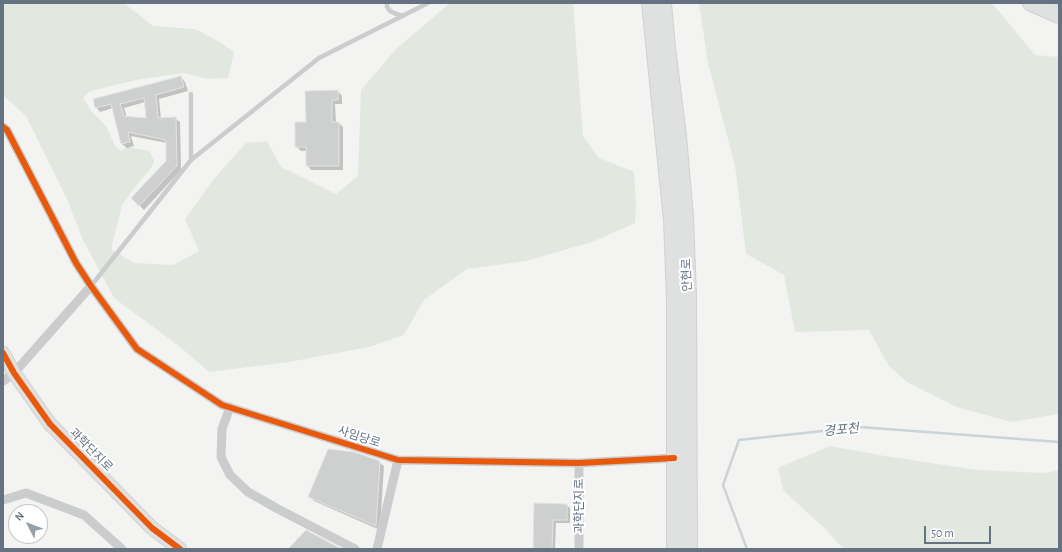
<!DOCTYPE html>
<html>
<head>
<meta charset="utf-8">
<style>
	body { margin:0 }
	#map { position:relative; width:1062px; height:552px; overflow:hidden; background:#f3f4f2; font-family:"Alegreya Sans",sans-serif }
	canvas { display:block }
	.frame { position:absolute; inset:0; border:4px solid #647282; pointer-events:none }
	.north { position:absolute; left:8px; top:504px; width:40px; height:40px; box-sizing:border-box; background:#fff; border:1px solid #c1c7cd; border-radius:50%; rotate:312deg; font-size:11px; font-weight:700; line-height:16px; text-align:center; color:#647282 }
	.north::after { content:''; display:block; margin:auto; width:14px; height:18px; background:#96a0a9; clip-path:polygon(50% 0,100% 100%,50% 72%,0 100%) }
	.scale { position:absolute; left:924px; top:526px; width:67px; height:18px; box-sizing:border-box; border:2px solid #647282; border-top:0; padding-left:5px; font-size:12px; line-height:14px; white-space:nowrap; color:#647282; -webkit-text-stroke:3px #fff; paint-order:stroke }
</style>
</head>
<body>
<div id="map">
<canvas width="1062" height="552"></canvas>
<div class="frame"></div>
<div class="north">N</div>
<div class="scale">50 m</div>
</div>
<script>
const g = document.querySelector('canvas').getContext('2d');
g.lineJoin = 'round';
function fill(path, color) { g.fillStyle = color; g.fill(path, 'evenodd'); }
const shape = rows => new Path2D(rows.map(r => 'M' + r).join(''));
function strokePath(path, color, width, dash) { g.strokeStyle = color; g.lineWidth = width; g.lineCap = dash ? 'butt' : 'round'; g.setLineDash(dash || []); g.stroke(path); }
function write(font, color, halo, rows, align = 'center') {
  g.font = font + ' "Alegreya Sans","Noto Sans KR",sans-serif'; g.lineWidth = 4; g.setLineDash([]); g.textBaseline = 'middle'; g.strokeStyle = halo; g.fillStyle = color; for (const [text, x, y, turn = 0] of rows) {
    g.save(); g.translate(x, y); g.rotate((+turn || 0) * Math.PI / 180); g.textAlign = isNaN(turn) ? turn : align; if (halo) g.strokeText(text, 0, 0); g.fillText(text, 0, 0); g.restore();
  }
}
const green = shape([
	[3,3,124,3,153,26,195,29,218,41,234,52,228,78,208,79,183,73,136,80,95,90,88,93,83,98,92,112,106,126,114,144,117,148,121,151,128,147,149,151,154,160,152,167,138,183,122,205,111,249,134,263,173,265,199,251,185,219,213,180,246,143,267,141,281,167,336,194,358,176,361,90,396,49,450,3,573,3,583,136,599,158,634,172,636,206,635,223,592,242,526,261,467,269,424,300,404,335,369,347,289,362,209,372,179,346,114,298,83,240,67,199,26,116,3,95],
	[699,3,992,3,1035,55,1059,57,1059,414,1011,422,957,407,907,382,889,366,869,330,795,332,784,275,746,254,735,166,708,63],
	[830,446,879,455,977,470,1045,473,1059,470,1059,549,844,549,824,528,783,490,778,468]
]);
const shadow = shape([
	[181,77,185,82,188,91,159,99,161,119,175,118,180,122,181,170,144,210,132,198,167,161,167,143,131,136,134,146,127,148,122,144,113,108,100,112,96,107],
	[145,102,147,120,127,118,124,108],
	[338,91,342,96,342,104,335,104,336,123,339,123,343,127,343,170,311,170,307,165,307,151,301,151,296,146,307,123],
	[379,462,384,466,380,530,314,501,310,497],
	[535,504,567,505,570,508,570,523,556,523,555,549,534,549]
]);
const stream = shape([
	[747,549,723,485,739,440,860,427,1059,442]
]);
const building = shape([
	[181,76,184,87,156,95,158,118,176,117,177,166,139,206,131,198,166,161,166,140,128,132,130,142,121,144,111,104,95,108,93,99,181,76],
	[144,98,146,118,124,116,120,104,144,98],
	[338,90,338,100,332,100,332,122,339,122,339,166,306,166,306,147,295,147,295,122,306,122,305,91,338,90],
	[328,449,354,452,380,461,376,526,308,497,328,449],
	[534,503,567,504,567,520,553,520,552,549,533,549,534,503],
	[306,530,342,549,288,549,306,530]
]);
const lane = shape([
	[387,3,387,7,390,11,394,13,403,16],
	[191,94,191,160],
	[91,286,191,160,319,58,428,3]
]);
const street = shape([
	[3,127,7,130,76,263,91,286,137,349,222,405,398,460,579,463,674,458],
	[3,381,14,373,91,286],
	[230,407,222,429,221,457,230,475,248,492,278,509,355,549],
	[3,500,26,493,84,515,122,549],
	[377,549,398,460],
	[579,549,579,463]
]);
const secondary = shape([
	[3,353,14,373,50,424,152,528,180,549]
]);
const highway = shape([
	[650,3,672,220,675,298,675,549],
	[663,3,667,48,678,136,685,217,688,295,689,549],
	[1031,3,1059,15]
]);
const cycleway = shape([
	[3,127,7,130,76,263,91,286,137,349,222,405,398,460,579,463,674,458],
	[3,353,14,373,50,424,152,528,180,549]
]);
const streetNames = [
	["안현로",687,275,-92],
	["사임당로",359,437,18],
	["과학단지로",91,450,45],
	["과학단지로",579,506,-90]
];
const waterNames = [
	["경포천",841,430,-5]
];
fill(green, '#e2e7e0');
fill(shadow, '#0003');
strokePath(stream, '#ccd3d7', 2.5);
fill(building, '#cecfcf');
strokePath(building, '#e2e3e2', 1);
strokePath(secondary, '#d0d2d2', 15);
strokePath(highway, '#d0d1d1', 18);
strokePath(lane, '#cbcccd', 4.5);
strokePath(street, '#cbcccd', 9);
strokePath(secondary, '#dfe0e0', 13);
strokePath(highway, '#dfe0e0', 16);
strokePath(cycleway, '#e8590c', 6);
write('12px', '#647282', '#fff', streetNames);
write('italic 13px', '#5f747f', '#fff', waterNames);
</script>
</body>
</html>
